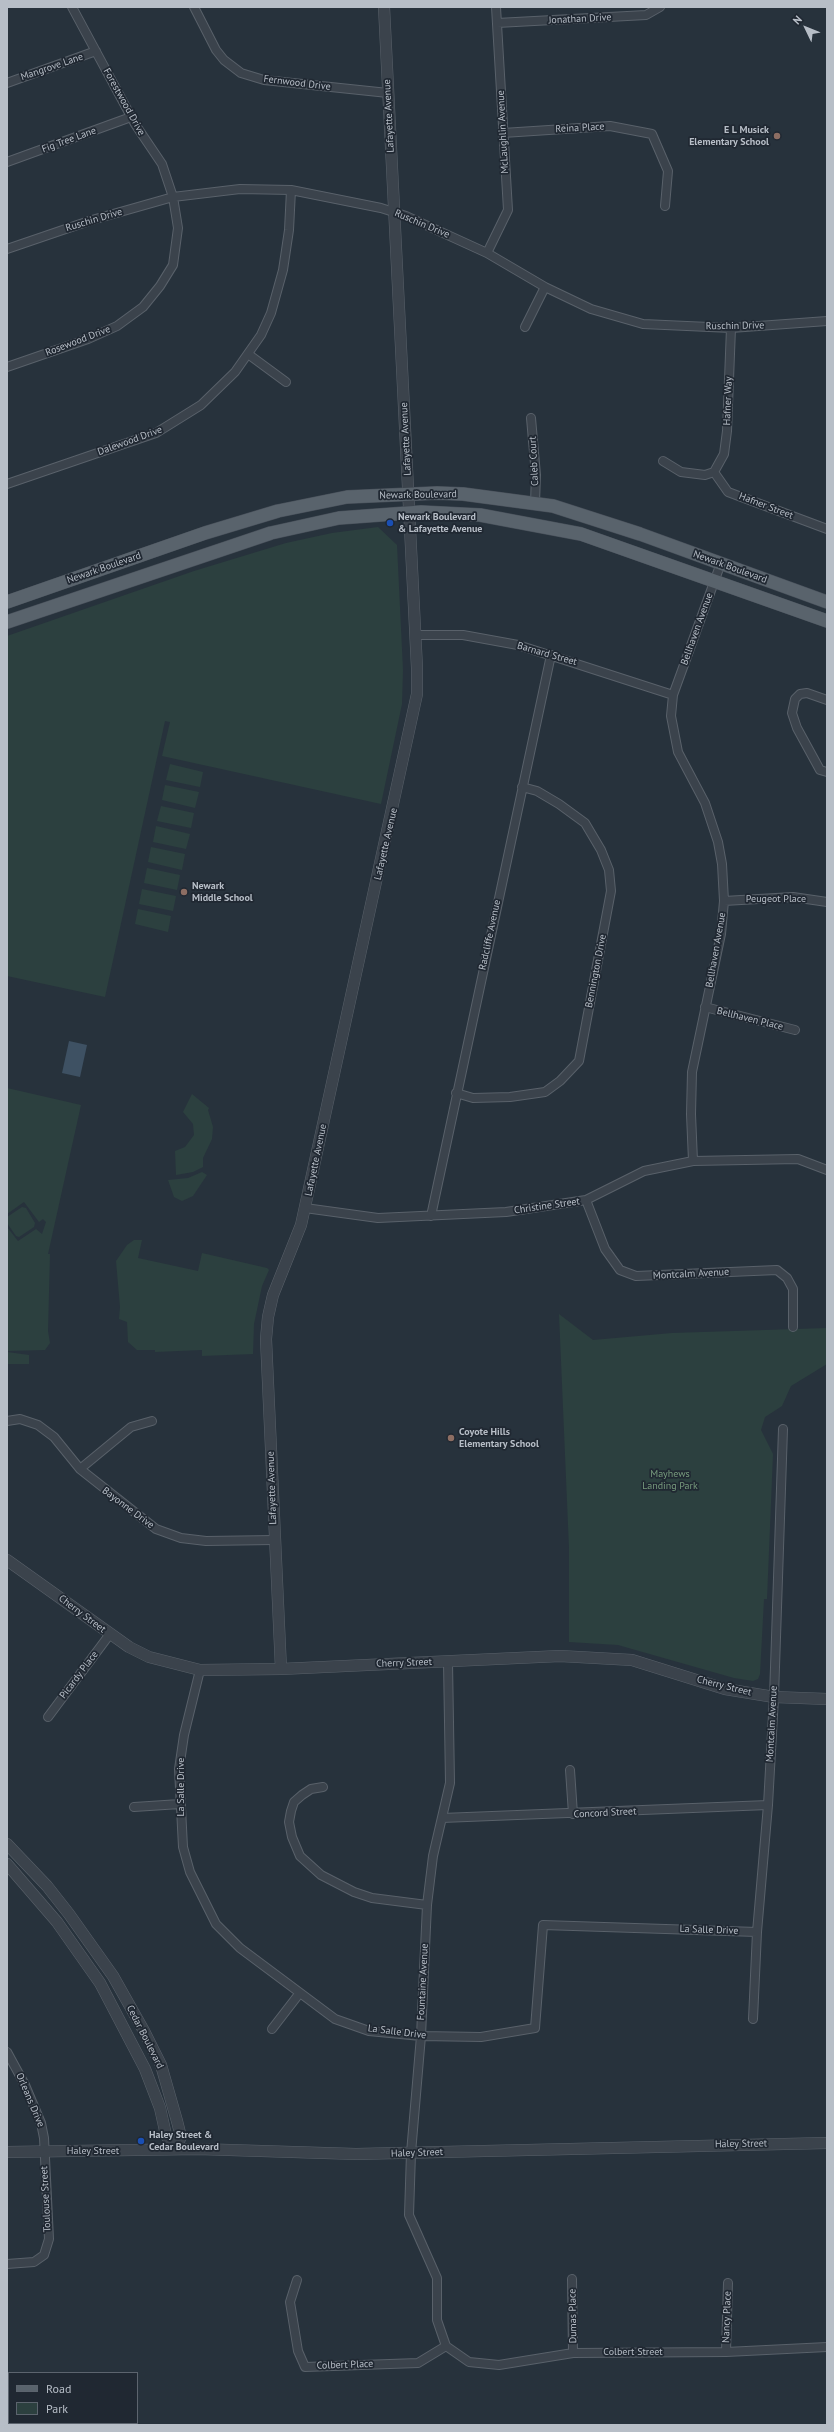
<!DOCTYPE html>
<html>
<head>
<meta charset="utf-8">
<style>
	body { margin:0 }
	#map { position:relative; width:834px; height:2432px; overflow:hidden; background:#27323c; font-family:"PT Sans",sans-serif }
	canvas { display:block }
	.frame { position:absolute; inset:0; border:8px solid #b7bec7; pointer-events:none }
	.legend { position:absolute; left:8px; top:2372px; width:130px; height:52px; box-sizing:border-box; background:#202832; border:1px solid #5c646e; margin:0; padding:5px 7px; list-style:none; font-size:12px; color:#b7bec7 }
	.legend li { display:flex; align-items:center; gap:8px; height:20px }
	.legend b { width:20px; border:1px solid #5c646e }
	.north { position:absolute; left:786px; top:8px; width:40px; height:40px; -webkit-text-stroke:3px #202832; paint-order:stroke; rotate:313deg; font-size:11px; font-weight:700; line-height:16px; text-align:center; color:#b7bec7 }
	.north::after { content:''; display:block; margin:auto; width:14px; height:18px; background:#b7bec7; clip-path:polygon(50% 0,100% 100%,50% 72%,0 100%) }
</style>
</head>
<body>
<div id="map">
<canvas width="834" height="2432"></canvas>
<div class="frame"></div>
<ul class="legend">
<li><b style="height:5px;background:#59636c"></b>Road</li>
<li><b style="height:11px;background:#2c403f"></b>Park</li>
</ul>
<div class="north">N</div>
</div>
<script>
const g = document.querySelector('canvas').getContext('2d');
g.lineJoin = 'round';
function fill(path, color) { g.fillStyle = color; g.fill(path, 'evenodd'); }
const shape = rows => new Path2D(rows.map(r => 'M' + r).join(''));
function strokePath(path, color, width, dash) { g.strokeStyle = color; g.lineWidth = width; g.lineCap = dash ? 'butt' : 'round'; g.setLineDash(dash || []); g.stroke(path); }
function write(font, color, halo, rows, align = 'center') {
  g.font = font + ' "PT Sans",sans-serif'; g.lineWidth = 3.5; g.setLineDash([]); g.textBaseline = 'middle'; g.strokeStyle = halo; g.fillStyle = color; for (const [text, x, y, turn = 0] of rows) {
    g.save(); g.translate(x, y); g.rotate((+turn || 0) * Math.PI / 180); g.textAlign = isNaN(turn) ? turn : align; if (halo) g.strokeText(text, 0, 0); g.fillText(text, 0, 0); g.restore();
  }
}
const green = shape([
	[378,527,397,545,403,670,402,704,381,804,162,756,170,722,165,721,105,997,7,976,7,636,194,571,286,543,332,533],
	[170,764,203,772,200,787,166,780],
	[165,785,199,792,195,808,162,800],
	[161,806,194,813,191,828,157,821],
	[156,826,190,834,186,849,153,842],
	[151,847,185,854,182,870,148,862],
	[147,868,180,875,177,890,144,883],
	[142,889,176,896,173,911,139,904],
	[138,909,171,916,168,932,135,924],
	[7,1088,81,1105,48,1254,50,1254,48,1331,50,1343,45,1350,7,1351,7,1227,18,1241,36,1229,42,1234,46,1222,43,1219,39,1222,24,1202,7,1214],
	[192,1094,209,1108,208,1110,213,1127,212,1139,203,1158,203,1167,193,1172,176,1175,175,1151,185,1147,194,1135,193,1124,183,1112],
	[202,1172,207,1175,193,1196,182,1201,174,1197,168,1180,188,1178],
	[22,1207,26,1208,35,1223,34,1227,19,1237,16,1236,7,1223,7,1217],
	[134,1240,142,1240,138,1258,198,1271,202,1253,267,1268,269,1270,262,1286,254,1324,253,1354,202,1356,202,1350,155,1352,155,1350,137,1350,128,1342,127,1322,119,1319,120,1307,116,1261,127,1245],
	[559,1314,593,1340,672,1333,827,1328,827,1364,791,1386,782,1406,765,1417,761,1430,773,1454,767,1599,764,1599,760,1674,758,1679,753,1681,734,1678,618,1645,569,1642,569,1548],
	[7,1352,29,1355,29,1364,7,1364]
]);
const water = shape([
	[69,1041,87,1045,80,1077,62,1073]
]);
const minor = shape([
	[194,7,216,50,224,60,241,73,264,80,388,93],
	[497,23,646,15,660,7],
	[7,83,96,51],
	[503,133,610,126,652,134,668,171,665,206],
	[7,162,131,117],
	[7,249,92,220,173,197,240,189,291,190,381,208,406,216,487,253,545,287,591,309,643,324,731,328,827,321],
	[487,253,508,210,496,7],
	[525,327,545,287],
	[248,354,286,382],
	[7,367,88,339,117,326,143,307,160,286,173,265,178,228,173,197,162,164,135,124,72,7],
	[531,418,536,475,535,503],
	[663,461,681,472,705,475,714,472],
	[714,472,724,454,727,431,731,328],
	[714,472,728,492,827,529],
	[7,484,156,433,201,405,235,372,261,335,271,313,283,270,289,230,291,190],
	[416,635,463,635,518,645,673,695],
	[827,700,807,693,800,694,795,699,792,713,797,728,820,770,827,772],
	[724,901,793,897,827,902],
	[705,1007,795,1030],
	[456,1093,473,1098,510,1097,545,1092,560,1081,579,1061,611,891,609,870,601,850,585,823,559,804,537,791,522,787],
	[693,1161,691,1114,692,1072,721,934,724,901,722,864,718,842,705,803,678,752,671,716,673,695,721,563],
	[586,1200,605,1249,620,1270,636,1276,777,1270,787,1278,793,1289,793,1327],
	[305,1208,378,1218,506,1212,586,1200,644,1171,693,1161,798,1159,827,1170],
	[431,1216,551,655],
	[7,1421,20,1419,38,1425,54,1437,80,1469,156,1529,181,1538,206,1541,274,1540],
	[80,1469,131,1427,152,1421],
	[200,1670,184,1735,179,1769,183,1847,190,1872,216,1924,240,1948,335,2019,369,2031,421,2036,481,2037,535,2028,543,1925,757,1932],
	[48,1717,110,1634],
	[570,1770,573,1814],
	[323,1787,311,1789,302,1795,294,1802,291,1811,289,1822,292,1837,300,1856,321,1875,354,1892,372,1898,427,1905],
	[134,1807,180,1804],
	[442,1818,768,1805],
	[753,2019,757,1932,768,1805,774,1697,783,1429],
	[272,2029,299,1994],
	[7,2052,25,2085,41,2123,44,2138,49,2239,44,2255,34,2262,7,2264],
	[572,2279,573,2353],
	[297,2280,290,2302,298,2351,305,2367,418,2363,446,2346],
	[446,2346,437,2320,437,2278,409,2215,411,2153,421,2036,427,1905,433,1856,450,1783,448,1662],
	[446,2346,469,2362,499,2365,573,2353,726,2352,827,2347],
	[726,2352,728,2283]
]);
const tertiary = shape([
	[7,1560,129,1647,149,1657,200,1670,281,1669,560,1656,632,1660,725,1689,774,1697,827,1699],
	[281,1669,266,1339,268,1317,273,1295,301,1225,417,694,417,668,384,7],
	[7,1844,47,1886,69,1914,113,1976,144,2031,161,2065,177,2121,181,2137,174,2149],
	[7,1864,57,1922,100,1983,145,2069,160,2108,166,2135,174,2149],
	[7,2152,198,2149,356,2154,827,2143]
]);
const primary = shape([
	[7,602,205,533,278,511,347,497,437,493,463,494,553,506,640,534,827,602],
	[7,622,271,533,339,518,421,512,480,515,581,534,827,621]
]);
const markers = [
	[777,136,4,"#8d6e63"],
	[390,523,4,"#1a4fb4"],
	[184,892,4,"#8d6e63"],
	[451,1438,4,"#8d6e63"],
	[141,2141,4,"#1a4fb4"]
];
const streetNames = [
	["Jonathan Drive",580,19,-3],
	["Mangrove Lane",52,67,-19],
	["Fernwood Drive",297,83,7],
	["Forestwood Drive",124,102,61],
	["Lafayette Avenue",389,116,-93],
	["Reina Place",580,128,-3],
	["McLaughlin Avenue",503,132,-93],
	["Fig Tree Lane",69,140,-20],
	["Ruschin Drive",94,220,-17],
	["Ruschin Drive",422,224,23],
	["Ruschin Drive",735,326,-1],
	["Rosewood Drive",78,341,-21],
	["Hafner Way",728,401,-88],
	["Lafayette Avenue",406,439,-93],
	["Dalewood Drive",130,441,-20],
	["Caleb Court",534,461,-93],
	["Newark Boulevard",418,495,-1],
	["Hafner Street",766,506,21],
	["Newark Boulevard",730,567,20],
	["Newark Boulevard",104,568,-19],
	["Bellhaven Avenue",697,629,-70],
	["Barnard Street",547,654,16],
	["Lafayette Avenue",386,844,-77],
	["Peugeot Place",776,899],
	["Radcliffe Avenue",490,935,-78],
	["Bellhaven Avenue",716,950,-80],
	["Bennington Drive",596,971,-79],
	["Bellhaven Place",750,1019,14],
	["Lafayette Avenue",316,1160,-78],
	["Christine Street",547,1206,-8],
	["Montcalm Avenue",691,1274,-3],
	["Lafayette Avenue",272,1488,-92],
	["Bayonne Drive",128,1508,37],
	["Cherry Street",82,1614,37],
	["Cherry Street",404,1663,-2],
	["Picardy Place",79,1675,-53],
	["Cherry Street",724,1686,14],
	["Montcalm Avenue",772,1724,-87],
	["La Salle Drive",181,1787,-90],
	["Concord Street",605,1813,-3],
	["La Salle Drive",709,1930,2],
	["Fountaine Avenue",423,1982,-87],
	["La Salle Drive",397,2032,7],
	["Cedar Boulevard",145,2037,63],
	["Orleans Drive",30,2100,67],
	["Haley Street",741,2144,-1],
	["Haley Street",93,2151],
	["Haley Street",417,2153,-2],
	["Toulouse Street",46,2199,-93],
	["Dumas Place",573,2316,-91],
	["Nancy Place",727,2317,-88],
	["Colbert Street",633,2352],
	["Colbert Place",345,2365,-2]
];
const poiNames = [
	["E L Musick",769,130,"right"],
	["Elementary School",769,142,"right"],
	["Newark Boulevard",398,517],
	["& Lafayette Avenue",398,529],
	["Newark",192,886],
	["Middle School",192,898],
	["Coyote Hills",459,1432],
	["Elementary School",459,1444],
	["Haley Street &",149,2135],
	["Cedar Boulevard",149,2147]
];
const parkNames = [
	["Mayhews",670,1474],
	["Landing Park",670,1486]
];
fill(green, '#2c403f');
fill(water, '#3e5163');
strokePath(minor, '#59616a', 10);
strokePath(tertiary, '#59616a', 12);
strokePath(primary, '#474f59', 14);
strokePath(minor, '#3b434c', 8);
strokePath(tertiary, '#3b434c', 11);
strokePath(primary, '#59636c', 13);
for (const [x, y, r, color] of markers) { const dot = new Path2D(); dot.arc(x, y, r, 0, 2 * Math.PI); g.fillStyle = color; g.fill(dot); strokePath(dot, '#202832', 1.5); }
write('10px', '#b7bec7', '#202832', streetNames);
write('bold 10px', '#b7bec7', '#202832', poiNames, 'left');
write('10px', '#779b7d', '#202832', parkNames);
</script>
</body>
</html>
